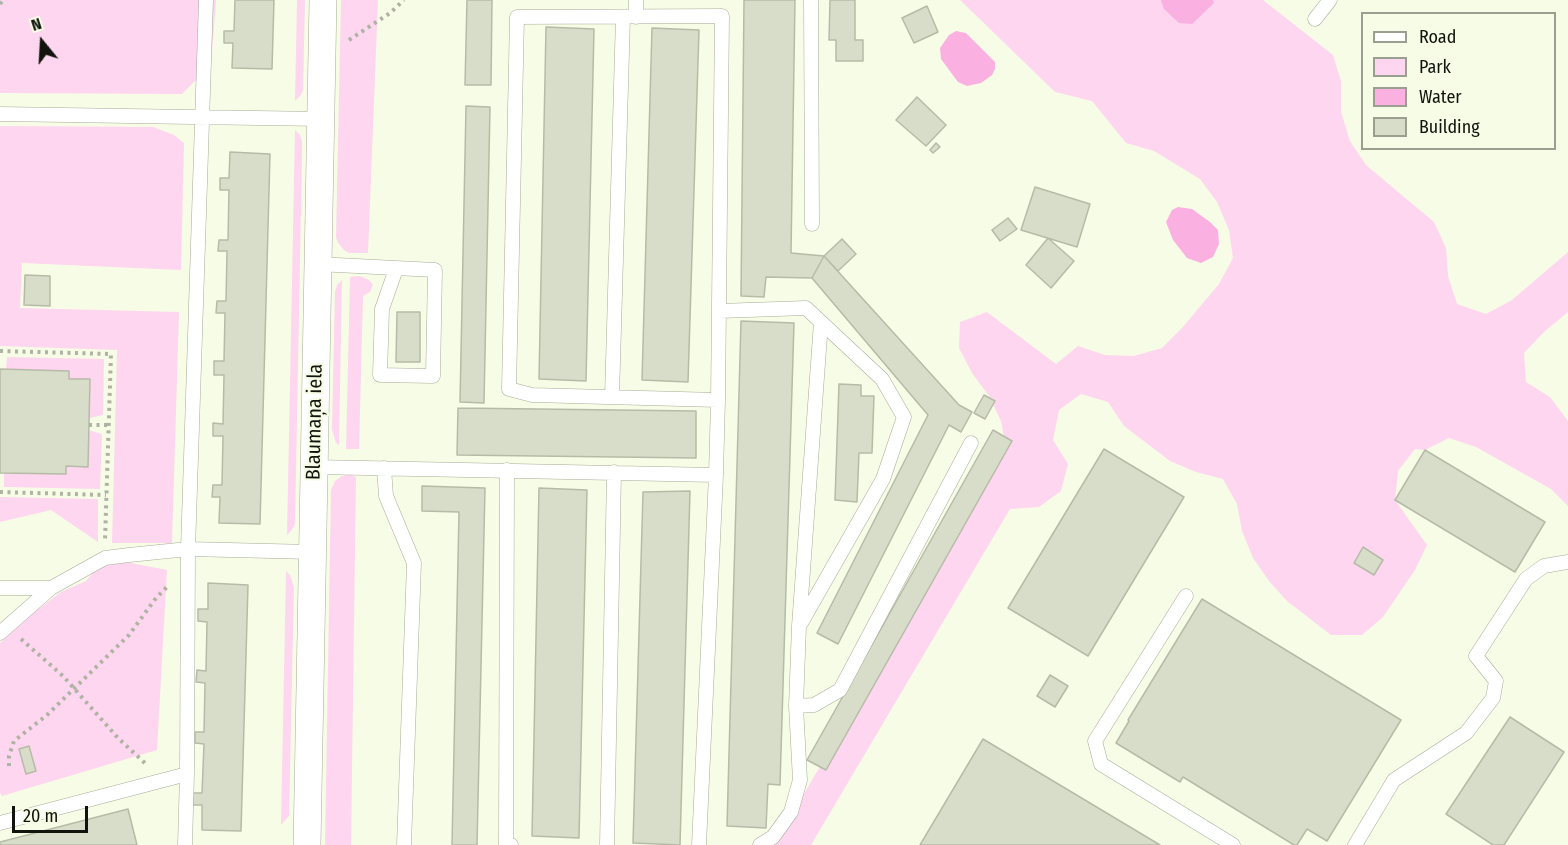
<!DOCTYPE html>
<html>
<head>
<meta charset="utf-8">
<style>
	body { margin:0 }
	#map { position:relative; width:1568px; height:845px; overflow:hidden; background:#f7fce7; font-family:"Fira Sans Condensed",sans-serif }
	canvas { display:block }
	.legend { position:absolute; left:1361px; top:12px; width:195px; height:138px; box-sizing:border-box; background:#f7fce7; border:2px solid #9b9f8f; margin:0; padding:8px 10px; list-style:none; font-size:18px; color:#11130c }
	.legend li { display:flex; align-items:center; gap:12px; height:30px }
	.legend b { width:30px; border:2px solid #9b9f8f }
	.north { position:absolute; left:12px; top:12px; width:60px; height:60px; -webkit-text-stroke:4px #f7fce7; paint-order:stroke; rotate:342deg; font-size:16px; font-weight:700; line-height:24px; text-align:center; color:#11130c }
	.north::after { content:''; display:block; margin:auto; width:21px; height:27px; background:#11130c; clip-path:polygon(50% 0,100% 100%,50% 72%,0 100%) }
	.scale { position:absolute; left:12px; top:806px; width:76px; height:27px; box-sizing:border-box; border:3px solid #11130c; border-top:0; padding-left:8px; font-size:18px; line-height:21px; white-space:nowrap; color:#11130c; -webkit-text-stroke:4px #f7fce7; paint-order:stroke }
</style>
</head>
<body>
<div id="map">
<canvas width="1568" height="845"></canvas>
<ul class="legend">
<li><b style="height:8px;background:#fff"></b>Road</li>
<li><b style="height:16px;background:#fed6ef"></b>Park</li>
<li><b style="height:16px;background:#fab0e1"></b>Water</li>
<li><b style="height:16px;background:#d8ddc9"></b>Building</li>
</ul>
<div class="north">N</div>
<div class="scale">20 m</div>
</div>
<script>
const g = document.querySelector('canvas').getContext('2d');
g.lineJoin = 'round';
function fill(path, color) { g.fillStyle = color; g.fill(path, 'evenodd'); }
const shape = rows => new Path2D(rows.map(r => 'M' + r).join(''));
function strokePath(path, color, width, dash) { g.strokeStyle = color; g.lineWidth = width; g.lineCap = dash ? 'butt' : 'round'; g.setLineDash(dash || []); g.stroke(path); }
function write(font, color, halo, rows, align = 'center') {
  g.font = font + ' "Fira Sans Condensed",sans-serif'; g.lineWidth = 4.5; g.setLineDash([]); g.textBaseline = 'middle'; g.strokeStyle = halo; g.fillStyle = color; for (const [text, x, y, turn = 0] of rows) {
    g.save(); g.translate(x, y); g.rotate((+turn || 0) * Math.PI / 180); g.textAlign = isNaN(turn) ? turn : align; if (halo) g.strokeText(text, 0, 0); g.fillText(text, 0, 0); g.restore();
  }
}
const green = shape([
	[0,0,216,0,211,65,182,94,0,93],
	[297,0,305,0,303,90,301,95,295,101],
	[341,0,378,0,368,253,349,253,344,250,338,243,336,237],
	[960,0,1263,0,1333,55,1341,81,1341,112,1350,141,1366,165,1434,222,1446,248,1448,276,1457,304,1486,314,1512,300,1568,252,1568,312,1544,332,1524,353,1526,382,1550,397,1568,421,1568,506,1551,489,1476,447,1449,438,1425,450,1415,449,1398,471,1395,500,1427,545,1415,570,1383,617,1362,635,1331,635,1287,601,1269,581,1253,558,1242,531,1237,504,1223,479,1196,472,1170,461,1124,426,1108,402,1081,394,1059,410,1053,440,1068,464,1061,491,1039,507,1010,509,811,845,774,845,1006,449,1001,421,989,396,972,373,959,348,960,322,987,312,1056,364,1078,346,1105,355,1134,356,1162,348,1182,328,1219,284,1233,258,1229,230,1217,202,1200,179,1154,151,1126,143,1092,101,1055,92],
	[0,126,153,127,174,135,184,143,181,270,22,263,20,308,179,312,172,543,112,543,117,350,0,346],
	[295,130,300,135,302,141,302,151,295,524,291,531,287,535],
	[360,276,369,280,373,285,370,292,363,296,359,449,346,449,350,277],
	[342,280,339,445,336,443,332,429,335,292,337,285],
	[7,357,104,359,103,415,89,418,90,380,69,379,68,371,6,369],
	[88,430,102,434,100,489,4,487,4,473,66,474,66,466,87,467],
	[350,475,356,477,351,845,325,845,331,490,335,481,342,476],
	[0,497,98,499,98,542,51,510,0,522],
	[105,558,167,570,157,750,2,796,0,793,0,643,25,619,61,592,86,581],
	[286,571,290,575,294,587,289,816,281,825]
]);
const water = shape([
	[1161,0,1213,0,1214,3,1192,24,1179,23,1164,9],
	[956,31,966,33,995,62,995,69,992,75,981,83,967,86,958,82,941,59,940,48,949,35],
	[1178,207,1192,209,1210,222,1218,230,1219,244,1213,257,1201,263,1187,258,1173,240,1166,222,1172,210]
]);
const building = shape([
	[235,0,274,0,272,69,232,68,233,43,224,43,224,31,234,31,235,0],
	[467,0,492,0,491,85,465,85,467,0],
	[744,0,795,0,791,253,824,256,812,278,766,277,764,297,741,296,744,0],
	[830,0,855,0,855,40,863,40,863,61,836,61,836,40,829,40,830,0],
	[927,6,938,32,914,43,902,18,927,6],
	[546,27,594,29,586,381,539,379,546,27],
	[652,28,699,30,688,382,642,380,652,28],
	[917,97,946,125,926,146,896,120,917,97],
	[466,106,490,107,484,403,460,402,466,106],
	[936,143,940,147,933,153,930,150,936,143],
	[230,152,270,154,260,524,219,523,220,497,212,497,213,485,222,485,223,436,213,436,213,423,223,424,224,375,214,375,214,361,224,361,225,313,216,313,217,301,226,301,227,251,218,251,219,240,228,240,229,190,220,190,220,178,229,178,230,152],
	[1035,187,1090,204,1077,247,1021,230,1035,187],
	[1008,218,1017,229,1000,241,992,230,1008,218],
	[1048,238,1074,261,1051,288,1026,265,1048,238],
	[842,239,856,254,838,271,824,256,842,239],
	[824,256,959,405,972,412,961,432,949,425,838,644,817,633,928,415,812,278,824,256],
	[25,275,50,276,50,306,24,305,25,275],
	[397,312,420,312,420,362,396,362,397,312],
	[741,321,794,323,780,785,768,784,766,828,727,826,741,321],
	[0,369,69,371,69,379,90,379,88,467,66,466,66,474,0,473,0,369],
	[839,384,861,385,861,396,874,396,872,453,859,453,857,502,835,500,839,384],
	[984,395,995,401,985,419,974,413,984,395],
	[458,408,696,411,696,458,457,455,458,408],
	[993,430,1012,441,826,770,807,760,993,430],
	[1104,449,1184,497,1088,656,1008,608,1104,449],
	[1425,450,1545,522,1515,572,1395,500,1425,450],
	[422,486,485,488,477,845,452,845,459,512,422,511,422,486],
	[539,488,587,490,579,838,532,836,539,488],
	[690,491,680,845,633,843,643,492,690,491],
	[1363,547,1383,560,1374,575,1354,563,1363,547],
	[208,583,248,585,241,831,202,830,202,805,193,805,193,793,202,793,204,744,195,743,195,732,204,732,205,683,196,682,197,670,206,671,207,622,198,621,198,609,208,609,208,583],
	[1202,599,1401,720,1327,841,1307,829,1297,845,1294,845,1183,777,1180,782,1116,743,1129,721,1128,720,1202,599],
	[1050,675,1068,686,1055,707,1037,696,1050,675],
	[1510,717,1564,752,1504,845,1493,845,1446,814,1510,717],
	[983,739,1160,845,920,845,983,739],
	[29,746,36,771,26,774,19,749,29,746],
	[128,809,137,845,0,845,0,842,128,809]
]);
const path = shape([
	[0,4,3,0],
	[349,40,390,13,404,0],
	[0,351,111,354,105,540],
	[89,425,108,425],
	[0,492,106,495],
	[21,639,63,676,118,738,147,765],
	[9,766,9,756,14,741,47,715,129,635,156,598,169,585]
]);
const service = shape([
	[811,0,812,224],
	[636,17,636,0],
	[1315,19,1330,0],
	[0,114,321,119],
	[317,264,435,270,433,376,380,375,382,309,396,269],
	[719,311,806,308,882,379,904,417,883,479,801,623],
	[612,397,623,17],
	[314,467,716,475],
	[384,468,386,496,414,563,404,845],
	[507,470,506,844,511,845],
	[0,588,51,588,105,558,129,555,188,549,312,552],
	[1186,596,1095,741,1101,764,1233,845],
	[0,633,51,588],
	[796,706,814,705,840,690,971,443],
	[0,823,187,774],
	[185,845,187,774,188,549,206,0],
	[607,845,614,472],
	[699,845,716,475,718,400,722,16,517,17,509,389,532,395,718,400],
	[760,845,773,837,791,812,800,780,796,706,799,626,821,322],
	[1355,845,1394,780,1466,733,1493,698,1496,681,1476,656,1526,579,1544,566,1568,562]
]);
const minor = shape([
	[307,845,323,0]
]);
const streetNames = [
	["Blaumaņa iela",315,422,-89]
];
fill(green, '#fed6ef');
fill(water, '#fab0e1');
fill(building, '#d8ddc9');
strokePath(building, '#b6bba7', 1.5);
strokePath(service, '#a7ac98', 15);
strokePath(minor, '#a7ac98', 28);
strokePath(path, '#afb3a3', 4, [3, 4.5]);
strokePath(service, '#fff', 14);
strokePath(minor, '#fff', 27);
write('20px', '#11130c', '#f7fce7', streetNames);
</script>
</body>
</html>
